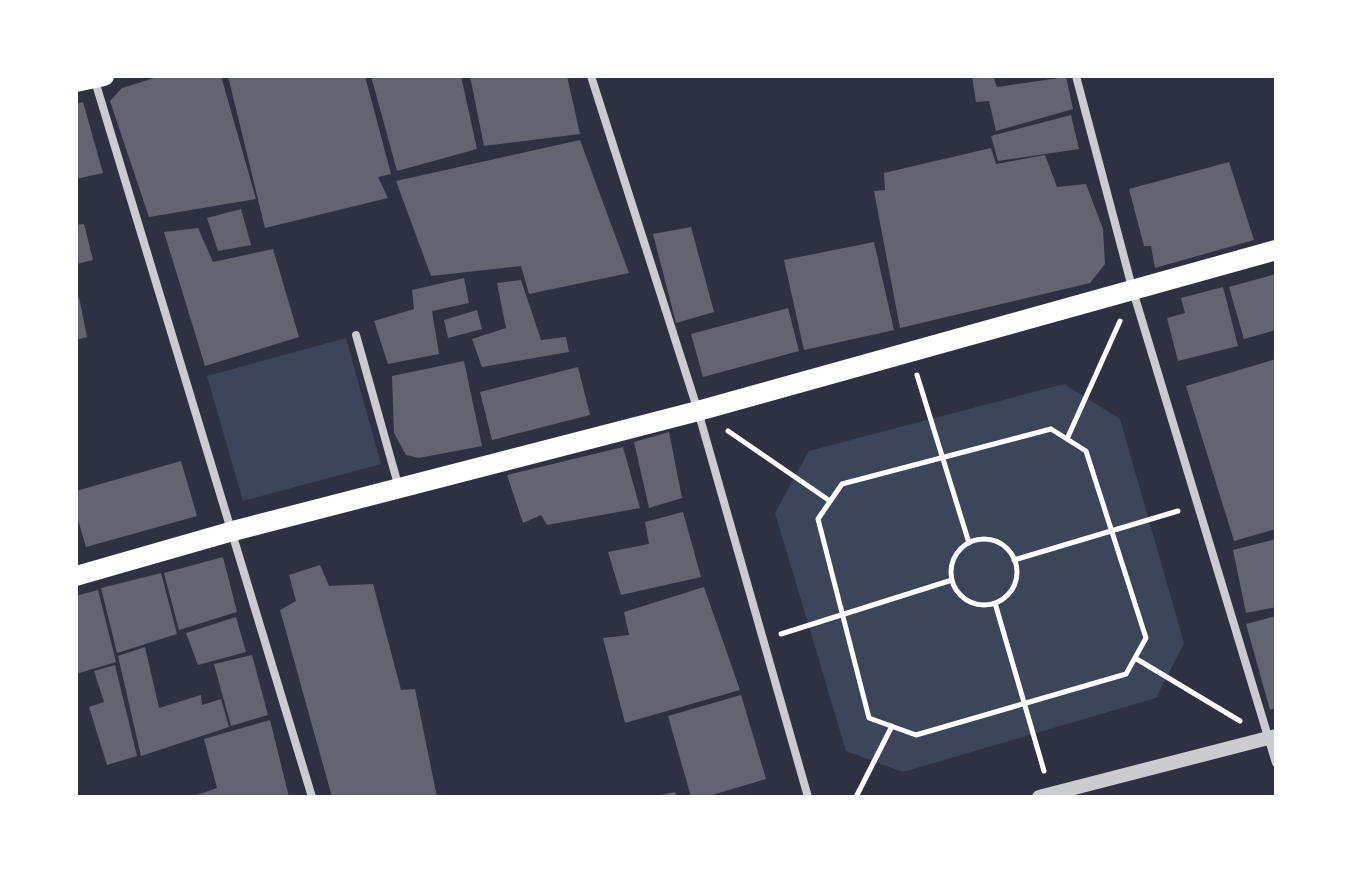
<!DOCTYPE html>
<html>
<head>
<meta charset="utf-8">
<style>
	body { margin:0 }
	#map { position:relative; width:1352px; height:873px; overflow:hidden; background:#2d3142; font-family:Georgia,serif }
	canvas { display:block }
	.frame { position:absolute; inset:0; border:78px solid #fff; pointer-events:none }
</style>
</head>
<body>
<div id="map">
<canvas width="1352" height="873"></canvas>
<div class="frame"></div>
</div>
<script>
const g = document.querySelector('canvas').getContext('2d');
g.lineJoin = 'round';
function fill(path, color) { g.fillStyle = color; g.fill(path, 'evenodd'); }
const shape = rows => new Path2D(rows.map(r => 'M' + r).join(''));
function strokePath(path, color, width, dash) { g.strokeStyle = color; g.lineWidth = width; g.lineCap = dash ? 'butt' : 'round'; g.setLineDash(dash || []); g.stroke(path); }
const green = shape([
	[346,338,381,464,243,501,207,376],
	[1064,384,1120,419,1184,643,1156,698,903,772,846,751,775,513,809,451]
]);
const building = shape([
	[161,76,221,76,256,199,149,217,110,101,122,88],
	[228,76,365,76,391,174,378,177,388,198,265,228],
	[371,76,461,76,477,149,397,171],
	[470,76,567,76,580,134,484,146],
	[972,76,993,76,997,87,1066,77,1073,109,996,131,989,101,976,102],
	[83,102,103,173,76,179,76,104],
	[1071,115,1079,149,998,161,991,136],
	[580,140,629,273,529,294,521,266,431,276,396,181],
	[991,148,996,164,1045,155,1057,187,1086,184,1103,229,1105,264,1090,283,900,328,874,191,885,190,884,173],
	[1229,162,1254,240,1155,268,1151,246,1144,246,1129,189],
	[241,209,251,245,218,251,207,218],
	[84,224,93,260,76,264,76,225],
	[691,227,714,312,676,323,653,234],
	[198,228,213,262,273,249,299,337,205,366,164,232],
	[874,242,894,330,804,350,784,260],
	[1276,274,1276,330,1244,339,1229,287],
	[464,278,469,303,432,311,439,354,388,364,374,321,414,309,412,290],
	[521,280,541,340,566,337,569,352,482,367,472,339,506,328,497,283],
	[1223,287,1238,346,1178,361,1167,318,1185,313,1181,298],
	[79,297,87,337,76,340,76,298],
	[788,308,799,351,703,377,691,334],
	[477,310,482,329,448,338,444,320],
	[1276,359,1276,529,1234,541,1186,386],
	[464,361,482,446,419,458,406,455,394,433,392,376],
	[578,367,590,415,492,440,480,392],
	[669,432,682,498,649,508,634,442],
	[623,447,640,508,547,525,541,515,523,523,507,475],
	[181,461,197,516,86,547,76,513,76,491],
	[683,512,701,577,621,595,608,552,649,544,645,522],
	[1276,539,1276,607,1246,613,1233,550],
	[223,557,237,612,179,630,164,573],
	[320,565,329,586,373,584,401,690,415,689,437,797,332,797,280,610,296,601,289,575],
	[161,573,177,634,117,653,101,588],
	[704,587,740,690,625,723,603,638,629,635,624,612],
	[98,590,116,662,76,674,76,596],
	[1276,616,1276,708,1270,710,1246,624],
	[236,617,246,652,198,665,186,633],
	[145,647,159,708,201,695,202,705,221,699,229,727,141,756,118,656],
	[252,655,268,715,231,726,214,664],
	[115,665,137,756,107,765,89,707,104,702,94,671],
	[741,695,766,779,705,797,691,797,668,716],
	[270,720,289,797,198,797,197,795,217,788,204,739],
	[675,792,677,797,656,797,656,796]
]);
const path = shape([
	[917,375,969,543],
	[1051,429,1086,451,1146,638,1126,674,916,735,869,718,818,519,842,484,1051,429],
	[728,431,830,501],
	[1067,439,1120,321],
	'951 572a33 33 0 1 1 66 0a33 33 0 1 1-66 0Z',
	[1014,560,1178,511],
	[995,603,1044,771],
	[781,634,952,580],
	[1135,658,1240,721],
	[856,797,892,726]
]);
const minor = shape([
	[591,76,698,411,808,797],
	[1076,76,1133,291,1276,763],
	[95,81,312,797],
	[356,335,399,488]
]);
const tertiary = shape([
	[1039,797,1276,736]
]);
const primary = shape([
	[76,82,104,76],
	[76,576,233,531,698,411,1276,250]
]);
fill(green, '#3c4559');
fill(building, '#626471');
strokePath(path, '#fff', 5);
strokePath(minor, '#caccd0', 8);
strokePath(tertiary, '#caccd0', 14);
strokePath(primary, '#fff', 20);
</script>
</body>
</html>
